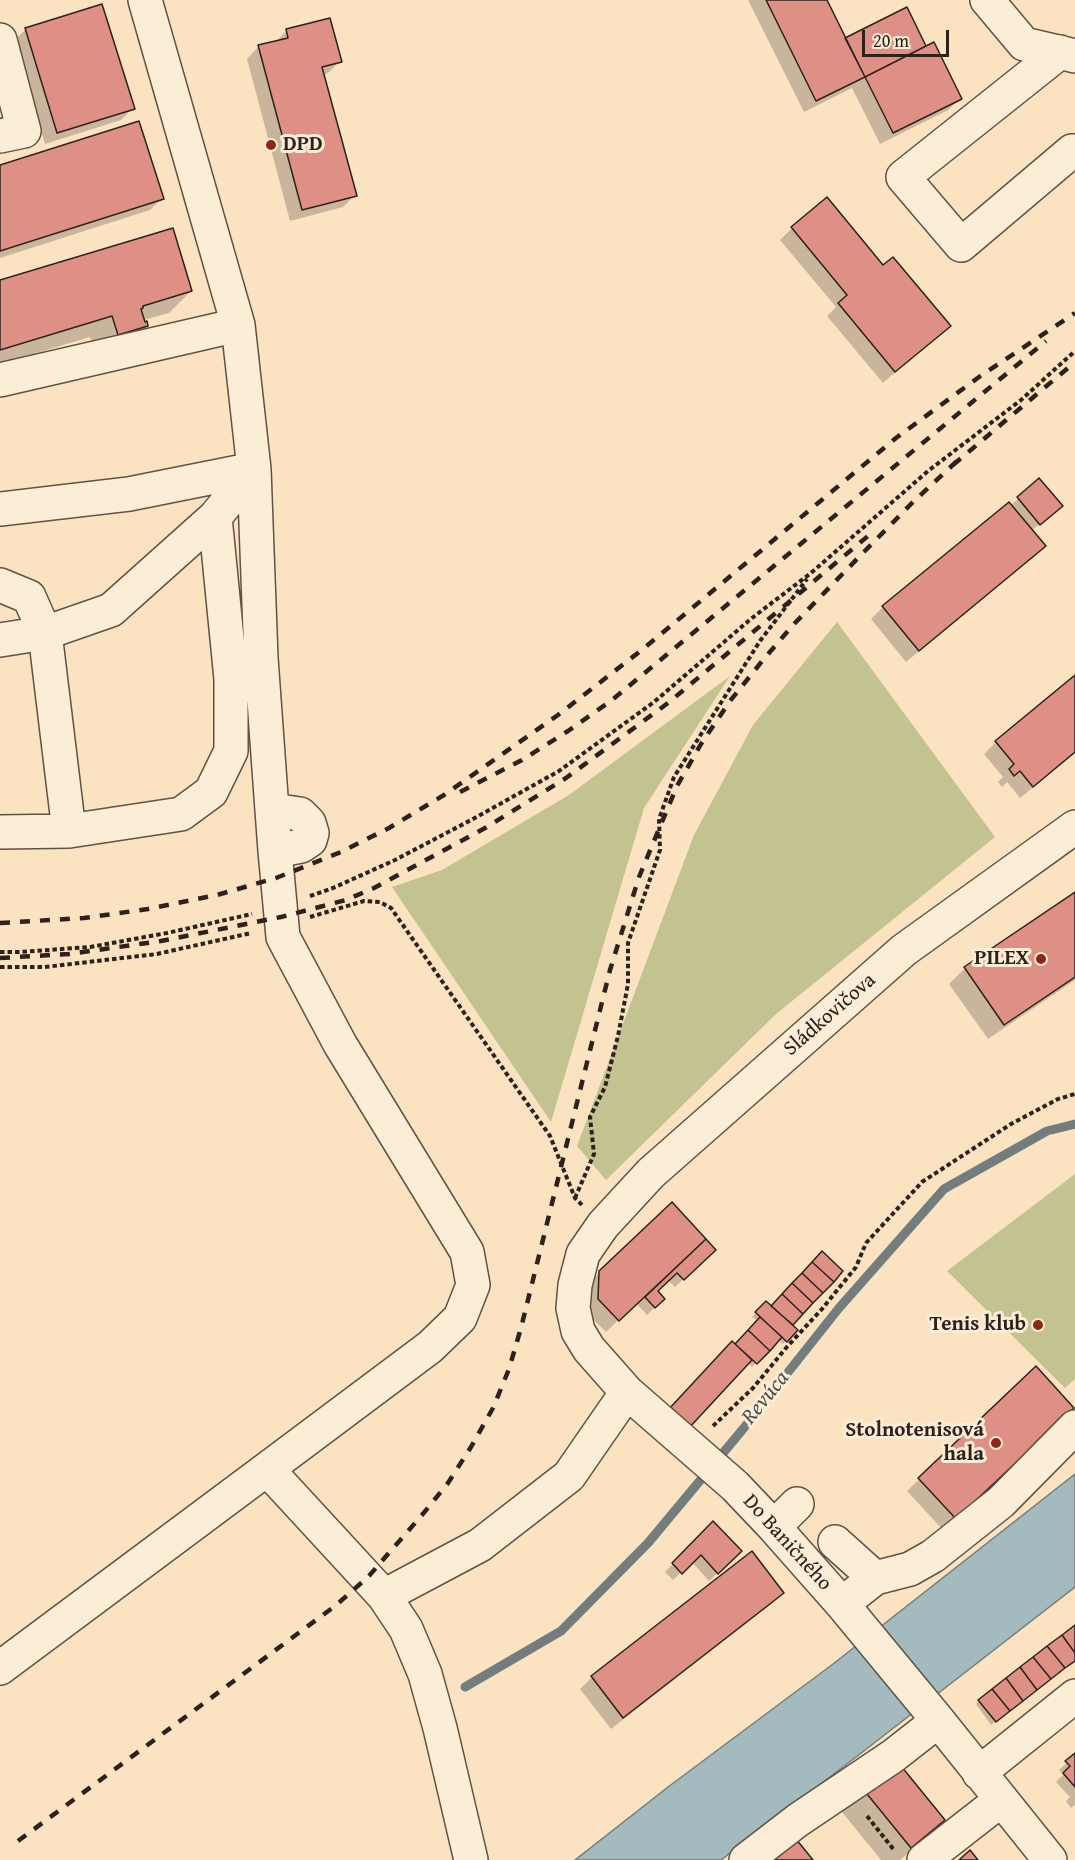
<!DOCTYPE html>
<html>
<head>
<meta charset="utf-8">
<style>
	body { margin:0 }
	#map { position:relative; width:1075px; height:1860px; overflow:hidden; background:#fbe3c2; font-family:"Gentium Book Plus",serif }
	canvas { display:block }
	.scale { position:absolute; left:862px; top:30px; width:87px; height:27px; box-sizing:border-box; border:3px solid #2d211b; border-top:0; padding-left:8px; font-size:18px; line-height:21px; white-space:nowrap; color:#2d211b; -webkit-text-stroke:4px #fcedd7; paint-order:stroke }
</style>
</head>
<body>
<div id="map">
<canvas width="1075" height="1860"></canvas>
<div class="scale">20 m</div>
</div>
<script>
const g = document.querySelector('canvas').getContext('2d');
g.lineJoin = 'round';
function fill(path, color) { g.fillStyle = color; g.fill(path, 'evenodd'); }
const shape = rows => new Path2D(rows.map(r => 'M' + r).join(''));
function strokePath(path, color, width, dash) { g.strokeStyle = color; g.lineWidth = width; g.lineCap = dash ? 'butt' : 'round'; g.setLineDash(dash || []); g.stroke(path); }
function write(font, color, halo, rows, align = 'center') {
  g.font = font + ' "Gentium Book Plus",serif'; g.lineWidth = 6; g.setLineDash([]); g.textBaseline = 'middle'; g.strokeStyle = halo; g.fillStyle = color; for (const [text, x, y, turn = 0] of rows) {
    g.save(); g.translate(x, y); g.rotate((+turn || 0) * Math.PI / 180); g.textAlign = isNaN(turn) ? turn : align; if (halo) g.strokeText(text, 0, 0); g.fillText(text, 0, 0); g.restore();
  }
}
const green = shape([
	[837,622,995,837,776,1014,606,1180,577,1146,694,835,753,725],
	[730,676,644,808,551,1122,392,887,442,870,569,795],
	[1075,1174,1075,1379,1065,1388,947,1271]
]);
const water = shape([
	[1075,1474,1075,1587,860,1754,721,1860,575,1860,668,1787,833,1664,1075,1474]
]);
const shadow = shape([
	[748,0,825,0,845,40,925,46,920,50,961,98,948,110,880,144,852,88,804,112],
	[101,5,133,108,121,120,45,144,13,42,25,30],
	[286,31,340,61,328,73,323,75,355,195,343,207,290,221,247,59,259,46,275,43],
	[0,166,162,198,150,210,0,258],
	[792,228,883,267,949,326,883,383,827,316,836,307,780,240],
	[0,282,191,291,169,313,143,320,147,326,125,348,96,356,90,337,0,364],
	[1039,480,1053,513,1031,531,1044,546,1032,558,906,662,871,619,883,607,1010,506],
	[1075,677,1075,753,1020,798,1007,782,1002,787,998,782,1003,777,984,754,996,742],
	[1075,894,1075,980,988,1039,949,984,965,968],
	[672,1204,714,1250,675,1287,668,1280,656,1291,663,1299,647,1315,636,1303,606,1332,586,1312,588,1284],
	[841,1271,791,1325,796,1330,783,1344,778,1340,752,1367,748,1362,735,1346,758,1321,752,1317,762,1306,771,1308],
	[1036,1368,1072,1408,943,1530,907,1491],
	[713,1524,740,1551,709,1581,692,1562,673,1580,665,1572],
	[752,1553,782,1593,770,1605,611,1729,580,1689,592,1677],
	[1075,1627,1075,1660,991,1725,976,1704],
	[1075,1755,1075,1805,1071,1808,1066,1801,1070,1797,1056,1782,1063,1775,1059,1770],
	[864,1790,943,1820,921,1842,900,1860,881,1860,842,1812]
]);
const stream = shape([
	[465,1687,561,1631,648,1543,743,1429,839,1308,944,1189,1047,1131,1075,1124]
]);
const building = shape([
	[766,0,827,0,865,77,816,101,766,0],
	[102,4,135,109,57,133,25,28,102,4],
	[907,7,926,46,865,77,845,38,907,7],
	[330,18,342,62,322,67,357,196,302,210,258,45,288,38,286,29,330,18],
	[934,42,962,99,893,133,865,77,934,42],
	[139,121,164,199,0,251,0,165,139,121],
	[827,197,883,265,893,257,951,326,895,372,838,303,847,295,791,227,827,197],
	[173,228,192,291,143,306,143,308,141,309,145,322,147,321,148,326,118,335,112,316,0,350,0,280,173,228],
	[1039,478,1063,506,1040,525,1017,497,1039,478],
	[1009,502,1046,546,919,651,882,606,1009,502],
	[1075,675,1075,752,1033,787,1020,771,1014,776,1009,769,1014,764,995,741,1075,675],
	[1075,892,1075,977,1004,1025,964,967,1075,892],
	[672,1202,706,1239,619,1321,598,1299,599,1271,672,1202],
	[706,1239,716,1250,684,1280,677,1273,658,1291,665,1299,655,1308,645,1297,706,1239],
	[822,1251,843,1271,834,1282,812,1262,822,1251],
	[812,1262,834,1282,823,1293,802,1273,812,1262],
	[802,1273,823,1293,813,1303,792,1283,802,1273],
	[792,1283,813,1303,803,1314,782,1294,792,1283],
	[782,1294,803,1314,793,1325,771,1306,782,1294],
	[766,1301,798,1330,787,1342,755,1312,766,1301],
	[760,1317,782,1337,770,1351,748,1330,760,1317],
	[748,1330,770,1351,757,1364,735,1344,748,1330],
	[732,1341,752,1360,688,1429,668,1410,732,1341],
	[1036,1366,1074,1408,956,1519,918,1478,1036,1366],
	[713,1521,742,1551,718,1574,701,1555,682,1574,672,1563,713,1521],
	[752,1551,784,1593,623,1718,591,1676,752,1551],
	[1075,1625,1075,1653,1062,1635,1075,1625],
	[1062,1635,1075,1653,1075,1661,1065,1668,1047,1646,1062,1635],
	[1047,1646,1065,1668,1051,1679,1033,1657,1047,1646],
	[1033,1657,1051,1679,1037,1690,1020,1667,1033,1657],
	[1020,1667,1037,1690,1023,1701,1006,1678,1020,1667],
	[1006,1678,1023,1701,1010,1711,992,1689,1006,1678],
	[992,1689,1010,1711,996,1722,978,1700,992,1689],
	[1075,1753,1075,1787,1063,1773,1070,1766,1065,1761,1075,1753],
	[897,1761,945,1820,911,1848,863,1789,897,1761],
	[796,1839,813,1860,771,1860,796,1839],
	[970,1850,978,1860,959,1860,970,1850]
]);
const path = shape([
	[310,896,333,888,395,860,473,819,559,771,654,702,752,618,811,573,928,471,1021,400,1075,351],
	[310,917,364,901,380,902,391,908,550,1136,575,1198,582,1205],
	[0,952,20,952,90,947,167,933,252,914],
	[0,967,45,967,157,954,251,933],
	[575,1198,594,1154,590,1117,605,1087,618,1036,628,984,628,943,660,850,659,819,674,777,760,641,807,579],
	[713,1426,753,1388,786,1348,822,1309,856,1267,866,1243,922,1182,1011,1124,1058,1099,1075,1094],
	[867,1816,894,1850]
]);
const minor = shape([
	[987,0,1024,44,1075,56],
	[0,40,24,131,0,136],
	[1060,52,903,177,961,245,1072,151,1075,151],
	[238,325,254,469,261,658,272,810,275,851,301,846,310,840,312,833,309,823,300,814,272,810],
	[0,380,238,325,145,0],
	[0,509,129,494,254,469],
	[0,585,29,597,45,633,69,831],
	[0,640,45,633,111,610,215,517,254,469],
	[0,832,69,831,181,814,211,792,231,751,231,679,215,517],
	[267,1469,430,1347,460,1318,473,1285,467,1252,340,1044,283,937,275,851],
	[774,1527,797,1504],
	[835,1542,875,1578],
	[384,1596,406,1629,425,1674,440,1728,471,1860],
	[842,1604,875,1578,910,1569,933,1556,1001,1502,1075,1427],
	[0,1668,267,1469,384,1596,480,1545,569,1476,627,1392],
	[979,1773,1075,1696],
	[746,1860,798,1820,893,1756,925,1731,937,1719],
	[924,1860,1001,1800],
	[1050,1860,937,1719,842,1604,774,1527,735,1486,627,1392,589,1349,578,1331,573,1308,575,1285,583,1254,603,1225,651,1173,904,950,1075,827]
]);
const rail = shape([
	[953,465,1075,362],
	[460,792,522,760,568,731,612,700,1046,341],
	[0,923,84,918,148,909,217,895,276,878,341,852,389,828,444,795,558,715,643,649,896,438,979,377,1075,313],
	[0,958,69,954,161,941,281,917,346,900,374,888,485,828,566,778,668,703,874,531],
	[18,1841,335,1606,368,1577,422,1515,448,1483,471,1447,493,1408,509,1369,521,1328,610,970,639,877,677,786,701,744,730,701,763,660,794,624,857,559,912,503,957,461]
]);
const markers = [
	[271,145,6,"#8f2418"],
	[1041,959,6,"#8f2418"],
	[1038,1325,6,"#8f2418"],
	[996,1443,6,"#8f2418"]
];
const poiNames = [
	["DPD",283,145,"left"],
	["PILEX",1029,959],
	["Tenis klub",1026,1325],
	["Stolnotenisová",984,1431],
	["hala",984,1455]
];
const streetNames = [
	["Sládkovičova",830,1015,-41],
	["Do Baničného",787,1543,48]
];
const waterNames = [
	["Revúca",766,1398,-51]
];
fill(green, '#c2c390');
fill(water, '#a3bbbe');
strokePath(water, '#747d7d', 1.5);
fill(shadow, '#0003');
strokePath(stream, '#747d7d', 9);
fill(building, '#de9085');
strokePath(building, '#2d211b', 1.5);
strokePath(minor, '#605245', 36);
strokePath(path, '#2d211b', 4, [4.5, 3]);
strokePath(minor, '#fcedd7', 33);
strokePath(rail, '#2d211b', 4.5, [10, 10]);
for (const [x, y, r, color] of markers) { const dot = new Path2D(); dot.arc(x, y, r, 0, 2 * Math.PI); g.fillStyle = color; g.fill(dot); strokePath(dot, '#fcedd7', 2); }
write('bold 21px', '#2d211b', '#fcedd7', poiNames, 'right');
write('21px', '#2d211b', '#fcedd7', streetNames);
write('italic 22px', '#504f4c', '#fcedd7', waterNames);
</script>
</body>
</html>
